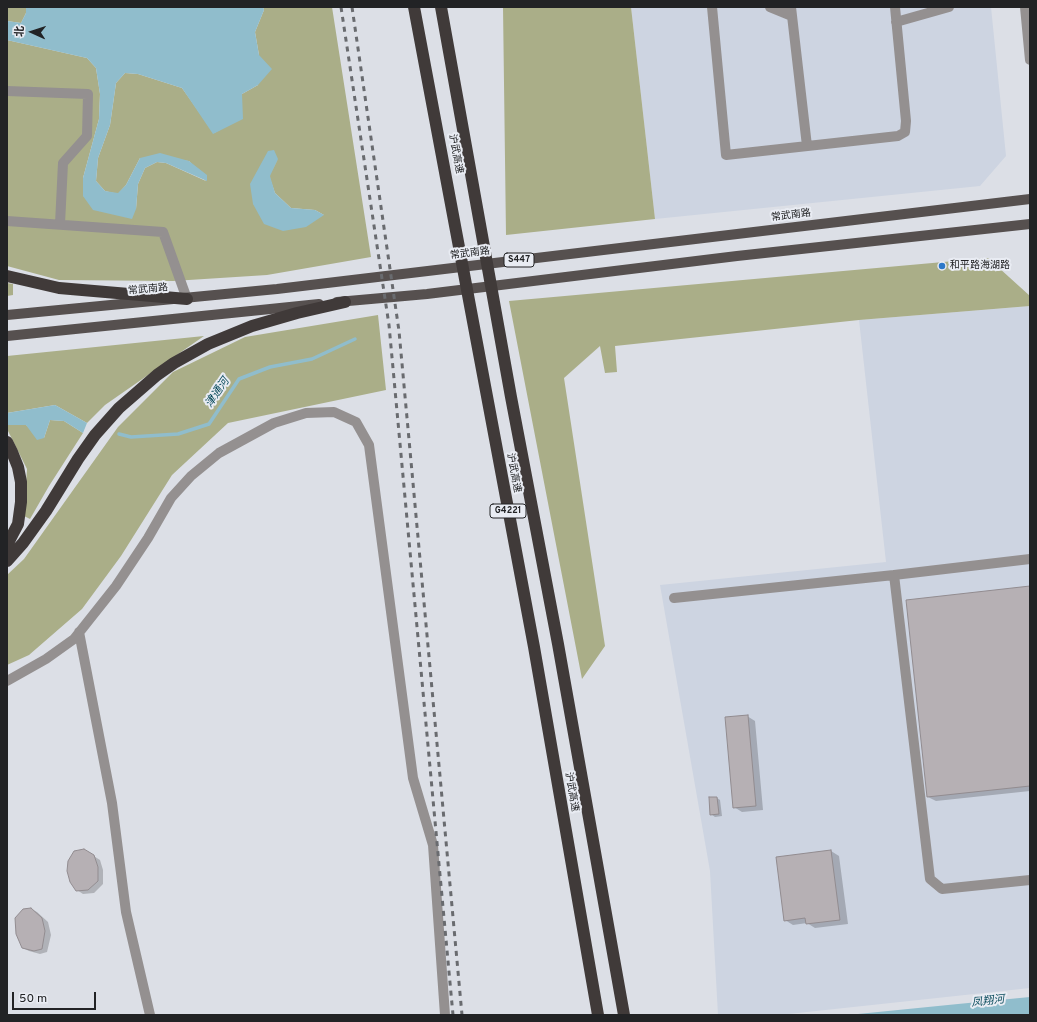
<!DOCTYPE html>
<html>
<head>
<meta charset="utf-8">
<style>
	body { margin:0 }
	#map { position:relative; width:1037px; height:1022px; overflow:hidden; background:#dcdfe6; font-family:Overpass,"Noto Sans SC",sans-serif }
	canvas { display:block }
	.frame { position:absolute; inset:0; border:8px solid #222325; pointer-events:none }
	.north { position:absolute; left:12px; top:12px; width:40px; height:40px; -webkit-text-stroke:3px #e9ecf3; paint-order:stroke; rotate:273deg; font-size:11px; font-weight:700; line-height:16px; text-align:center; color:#222325 }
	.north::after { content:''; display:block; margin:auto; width:14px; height:18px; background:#222325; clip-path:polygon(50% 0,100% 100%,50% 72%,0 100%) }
	.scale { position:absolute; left:12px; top:992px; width:84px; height:18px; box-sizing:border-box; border:2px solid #222325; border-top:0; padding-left:5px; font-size:12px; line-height:14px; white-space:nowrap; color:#222325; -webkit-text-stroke:3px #e9ecf3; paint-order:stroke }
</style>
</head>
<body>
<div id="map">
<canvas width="1037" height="1022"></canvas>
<div class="frame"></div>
<div class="north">北</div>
<div class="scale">50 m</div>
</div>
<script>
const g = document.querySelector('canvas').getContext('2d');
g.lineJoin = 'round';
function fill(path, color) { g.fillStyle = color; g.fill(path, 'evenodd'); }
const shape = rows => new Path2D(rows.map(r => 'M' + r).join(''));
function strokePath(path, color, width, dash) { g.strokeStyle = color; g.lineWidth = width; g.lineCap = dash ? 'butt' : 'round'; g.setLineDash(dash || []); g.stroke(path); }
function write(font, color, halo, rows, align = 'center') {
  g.font = font + ' Overpass,"Noto Sans SC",sans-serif'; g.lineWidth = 4; g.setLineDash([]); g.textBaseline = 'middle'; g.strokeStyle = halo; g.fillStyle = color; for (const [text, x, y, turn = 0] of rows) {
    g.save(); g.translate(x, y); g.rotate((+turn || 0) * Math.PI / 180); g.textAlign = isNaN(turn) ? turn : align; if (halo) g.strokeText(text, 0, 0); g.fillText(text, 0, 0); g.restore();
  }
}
const built = shape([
	[631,7,991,7,1006,156,980,186,655,219],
	[1030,306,1030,988,779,1015,718,1015,710,871,660,585,886,562,859,320]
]);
const forest = shape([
	[7,7,26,7,26,13,21,23,7,21],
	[263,7,332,7,371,257,267,275,173,281,59,280,7,266,7,40,87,58,96,68,100,94,99,119,83,178,83,196,136,209,138,184,145,168,157,162,166,163,206,181,189,161,140,158,126,185,118,194,105,191,96,181,98,158,110,125,116,83,125,73,138,74,182,88,214,133,225,127,242,94,258,85,259,55,255,32,264,10],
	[278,159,269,176,275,193,291,208,315,210,324,215,253,204],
	[503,7,631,7,655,219,506,235],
	[988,258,1030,296,1030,306,859,320,615,346,617,372,605,373,600,346,564,378,605,646,582,679,509,301],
	[7,283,13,284,13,295,7,296],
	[378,315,386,390,228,423,172,475,121,556,82,609,29,655,7,665,7,575,24,559,118,427,173,372,245,337],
	[204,336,105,405,87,423,55,405,7,413,7,356],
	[50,420,64,421,83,433,49,486,30,519,24,516,27,469,7,429,7,425,26,425,44,438]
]);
const water = shape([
	[26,7,263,7,264,10,255,32,259,55,272,69,258,85,242,94,243,119,213,134,182,88,138,74,125,73,116,83,110,125,98,158,96,181,105,191,118,193,126,185,140,158,160,153,189,161,207,175,207,181,166,163,157,162,145,168,138,184,136,209,132,219,93,210,83,196,83,178,99,119,100,94,96,68,87,58,7,40,7,21,21,23,26,13],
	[274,150,278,159,270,176,275,193,291,208,315,210,324,215,306,227,283,231,264,224,253,204,250,184,268,151],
	[55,405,87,423,83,433,64,421,50,420,44,438,37,440,26,425,7,425,7,413],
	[1030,997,1030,1015,848,1015,958,1004]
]);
const shadow = shape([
	[1030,587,1030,791,936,801,928,797],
	[747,716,755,721,763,810,742,812,734,807],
	[717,798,720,800,722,816,715,817,711,814],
	[84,850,100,860,103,870,103,884,94,893,83,894,77,890],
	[831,851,839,856,848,924,815,928,807,923,793,925,785,920],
	[31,909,37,912,48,922,51,935,47,952,40,954,29,951,23,948]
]);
const stream = shape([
	[119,434,131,437,178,434,209,424,239,379,270,367,312,359,355,339]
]);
const building = shape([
	[1030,586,1030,786,927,797,906,600,1030,586],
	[748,715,756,806,733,808,725,717,748,715],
	[709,797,717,797,719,814,710,815,709,797],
	[84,849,94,855,98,867,98,881,88,890,76,891,70,882,67,871,68,861,74,851,84,849],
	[831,850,840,920,806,924,805,918,784,921,776,857,831,850],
	[31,908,42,918,45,931,42,949,34,951,22,948,16,934,15,918,23,909,31,908]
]);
const minor = shape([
	[712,7,726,155,898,136,905,132,906,121,895,7],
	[770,7,792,16],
	[791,7,807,146],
	[1025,7,1030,60],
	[896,22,949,7],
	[7,91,88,94,87,136,63,163,60,224],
	[7,221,163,232,187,299],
	[894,575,930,879,942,889,1030,880],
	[674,598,894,575,1030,559],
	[79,632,112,803,126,912,150,1015],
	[7,681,46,659,74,639,116,586,148,538,171,498,191,476,219,453,274,423,306,413,334,412,356,422,369,445,413,778,433,845,445,1015]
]);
const major = shape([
	[337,302,427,294,737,256,1030,224],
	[7,315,277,289,1030,199],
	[7,336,319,304]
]);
const highway = shape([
	[7,276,59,288,187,299],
	[7,442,12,452,18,467,21,482,21,502,18,524,7,545],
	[7,561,23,543,46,511,78,459,95,435,119,408,157,375,174,363,208,344,252,326,297,313,345,302]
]);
const rail = shape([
	[341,7,389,325,453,1015],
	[352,7,399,331,462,1015]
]);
const highwayBridge = shape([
	[414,7,534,647,598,1015],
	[441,7,511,397,558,644,624,1015]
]);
const markers = [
	[942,266,4,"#2c78c8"]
];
const shields = [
	[519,260,30],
	[508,511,36]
];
const shieldNames = [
	["S447",519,260],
	["G4221",508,511]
];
const streetNames = [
	["沪武高速",455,154,79],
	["常武南路",791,216,-7],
	["常武南路",470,254,-7],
	["常武南路",148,290,-5],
	["沪武高速",513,473,79],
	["沪武高速",571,792,80]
];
const poiNames = [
	["和平路海湖路",950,266]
];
const waterNames = [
	["津通河",218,393,-56],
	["凤翔河",988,1002,-6]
];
fill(built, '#cdd4e1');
fill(forest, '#aaae88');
fill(water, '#90bdcc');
fill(shadow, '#0003');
strokePath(stream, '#90bdcc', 3.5);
fill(building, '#b6b0b4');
strokePath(building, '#928c90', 1);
strokePath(minor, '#949090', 10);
strokePath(major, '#56504f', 10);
strokePath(highway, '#403a39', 12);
strokePath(rail, '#696b6f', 3, [5, 5]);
strokePath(highwayBridge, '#403a39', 12);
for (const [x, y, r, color] of markers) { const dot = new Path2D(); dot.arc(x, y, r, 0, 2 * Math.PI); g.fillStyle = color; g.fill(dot); strokePath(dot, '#e9ecf3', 1.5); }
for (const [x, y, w] of shields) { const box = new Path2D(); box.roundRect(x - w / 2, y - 7, w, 14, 3); g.fillStyle = '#e9ecf3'; g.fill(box); strokePath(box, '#222325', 1); }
write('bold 9px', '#222325', null, shieldNames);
write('10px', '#222325', '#e9ecf3', streetNames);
write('10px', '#222325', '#e9ecf3', poiNames, 'left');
write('italic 11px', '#084a5b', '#e9ecf3', waterNames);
</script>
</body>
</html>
